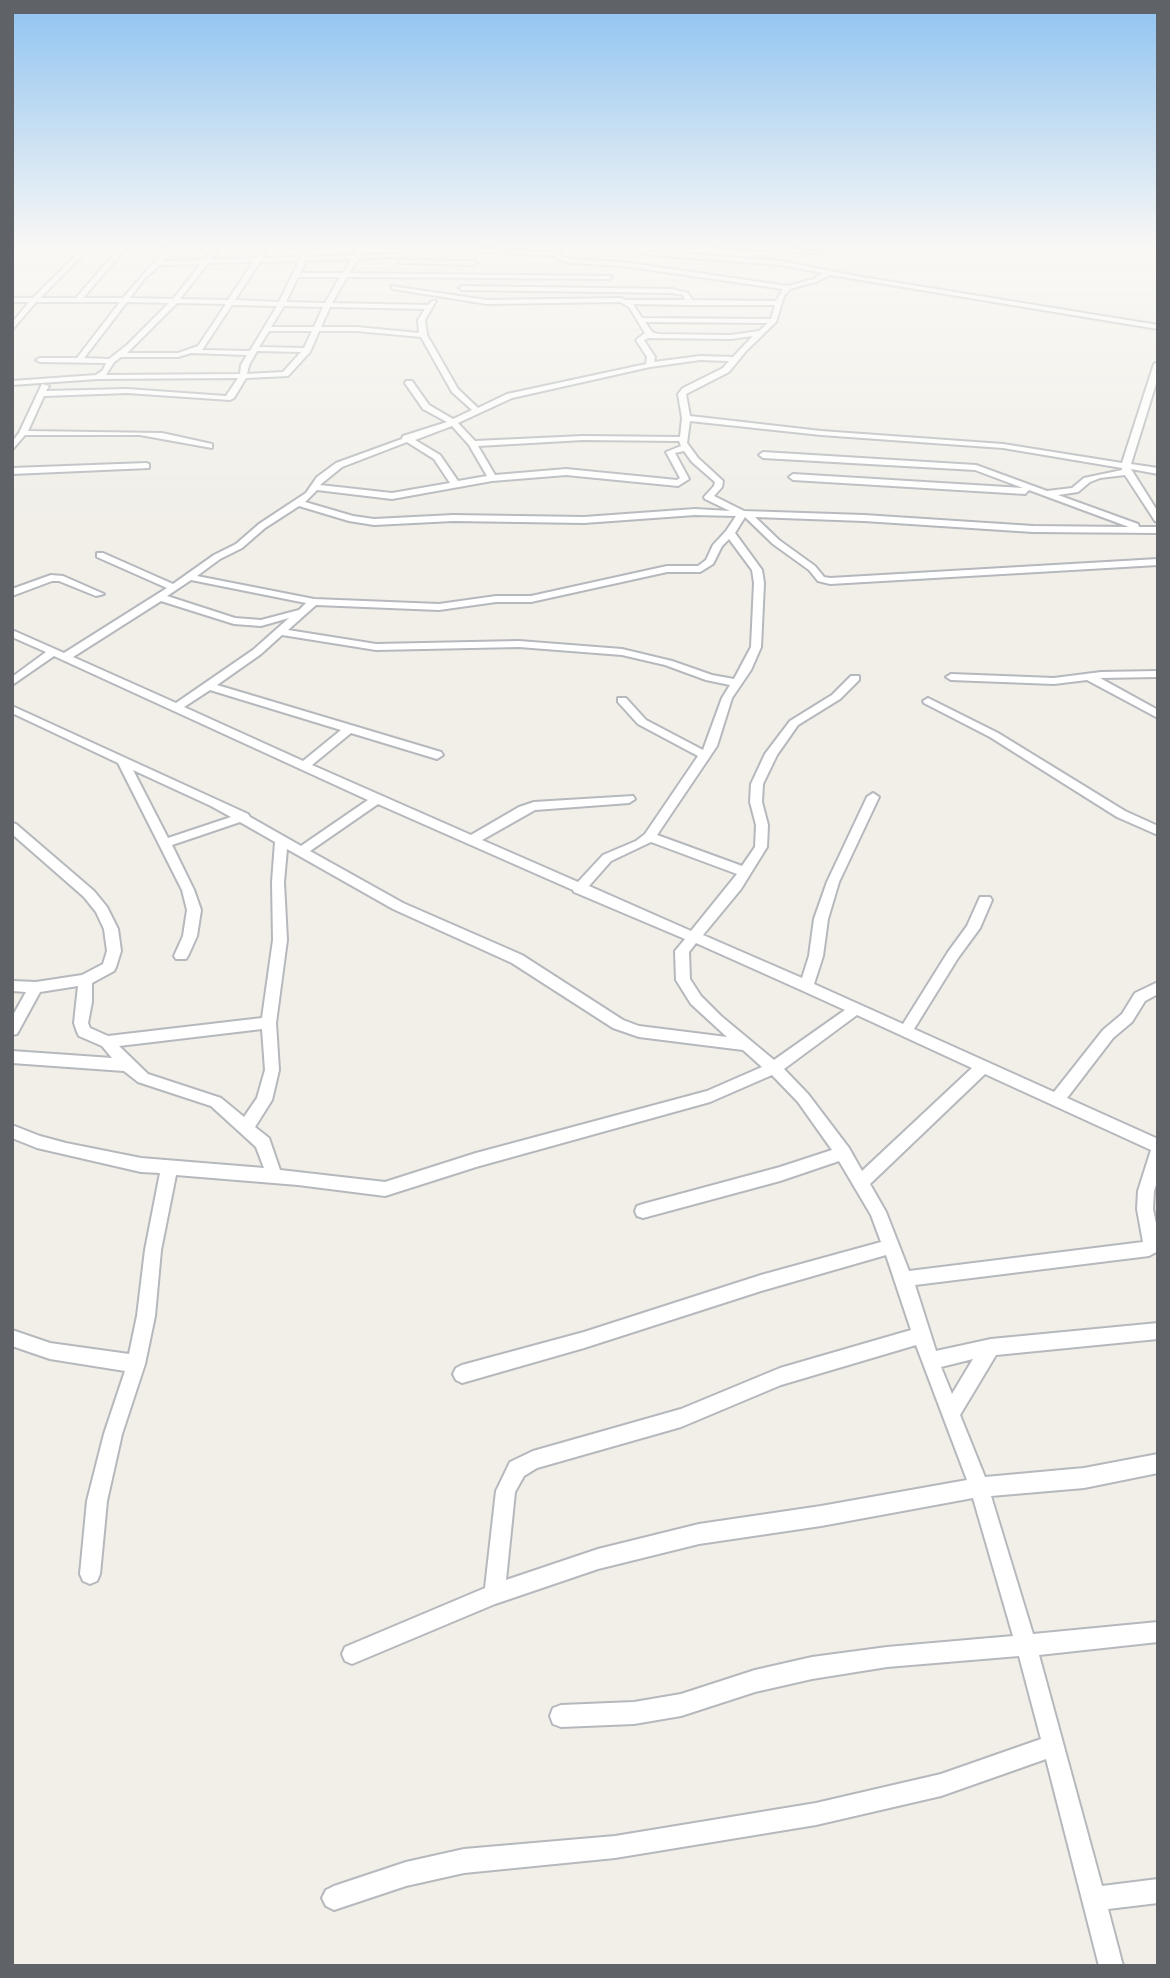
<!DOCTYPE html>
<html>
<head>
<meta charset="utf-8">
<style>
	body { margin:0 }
	#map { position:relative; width:1170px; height:1978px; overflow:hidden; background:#f1efe8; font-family:Jost,sans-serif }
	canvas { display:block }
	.frame { position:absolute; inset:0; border:14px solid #5f6368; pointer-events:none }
</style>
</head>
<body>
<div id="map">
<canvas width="1170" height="1978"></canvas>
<div class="frame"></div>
</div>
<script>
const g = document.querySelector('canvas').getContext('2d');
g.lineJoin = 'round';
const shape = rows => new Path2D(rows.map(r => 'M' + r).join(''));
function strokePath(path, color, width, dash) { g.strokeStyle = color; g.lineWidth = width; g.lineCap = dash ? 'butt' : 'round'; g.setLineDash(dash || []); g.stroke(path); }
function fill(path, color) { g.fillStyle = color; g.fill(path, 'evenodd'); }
const minor = shape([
	[84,247,91,247,40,298,76,298,120,247,127,247,83,298,123,298,154,262,171,247,178,247,164,261,204,260,214,247,220,247,211,260,256,258,263,247,269,247,262,258,301,257,306,247,312,247,307,257,353,255,356,247,362,247,360,255,402,254,405,256,358,259,349,273,612,276,610,279,347,277,332,303,428,305,432,301,436,301,425,320,427,335,458,389,478,408,507,394,646,364,647,357,636,340,645,333,629,307,620,302,487,304,393,289,391,286,487,300,621,298,626,300,685,300,683,295,672,293,462,290,459,288,462,286,672,289,688,293,692,300,776,301,783,289,623,266,569,263,558,259,557,256,479,252,481,249,560,252,563,257,570,259,623,262,788,286,814,279,823,273,781,265,651,255,640,252,638,247,644,247,645,250,651,251,781,261,856,276,1158,325,1158,329,830,275,818,281,790,289,784,296,776,322,746,351,729,372,686,394,690,416,821,431,1003,444,1122,463,1154,364,1158,362,1158,377,1131,464,1158,468,1158,474,1131,469,1158,512,1158,522,1155,521,1125,475,1100,478,1090,482,1078,492,1058,495,1138,524,1139,527,1158,527,1158,533,1033,532,864,521,755,517,779,540,815,566,824,577,830,578,1158,559,1158,565,830,584,818,581,809,570,773,544,745,517,735,533,762,570,764,583,761,647,751,670,732,698,717,746,657,835,742,866,755,847,756,825,750,802,751,784,765,754,790,721,832,695,851,676,859,676,859,680,840,699,798,725,777,755,763,784,762,802,768,825,767,847,741,889,703,935,802,978,809,956,814,919,827,882,867,797,873,793,879,797,839,882,828,919,823,956,814,984,903,1024,948,952,967,926,980,897,990,897,992,900,980,928,958,958,914,1029,1054,1092,1103,1030,1122,1014,1135,993,1158,982,1158,994,1145,1001,1132,1022,1113,1038,1067,1098,1158,1139,1158,1179,1154,1191,1153,1209,1158,1233,1158,1251,1149,1256,915,1285,936,1351,991,1339,1158,1323,1158,1339,996,1355,960,1415,985,1477,1084,1468,1158,1454,1158,1473,1084,1488,991,1496,1033,1634,1158,1622,1158,1642,1039,1655,1102,1886,1158,1879,1158,1903,1108,1909,1123,1966,1099,1966,1046,1759,941,1796,816,1825,615,1858,464,1873,406,1886,334,1910,326,1906,322,1898,326,1890,334,1886,406,1862,464,1849,615,1836,816,1803,941,1774,1041,1739,1019,1656,887,1667,812,1679,755,1692,681,1716,634,1724,561,1727,553,1724,550,1716,553,1708,561,1705,634,1702,681,1694,755,1670,812,1657,887,1647,1013,1636,973,1498,821,1526,699,1544,598,1569,495,1604,352,1664,345,1661,342,1654,345,1647,485,1588,496,1491,510,1462,533,1451,681,1409,780,1368,911,1330,886,1255,761,1291,584,1348,462,1383,456,1380,453,1374,456,1368,462,1365,584,1332,761,1275,881,1242,871,1215,839,1161,780,1181,643,1218,637,1216,635,1211,637,1206,643,1204,780,1167,832,1150,798,1102,772,1075,710,1102,476,1167,385,1196,298,1185,176,1175,161,1250,155,1316,145,1364,122,1434,107,1501,100,1574,97,1581,90,1584,83,1581,80,1574,87,1501,104,1434,125,1371,50,1359,12,1346,12,1330,50,1343,129,1354,137,1316,145,1250,160,1173,141,1172,37,1148,12,1138,12,1125,40,1136,66,1143,141,1158,264,1168,256,1147,211,1106,138,1082,124,1071,12,1063,12,1051,112,1058,102,1046,79,1036,77,1032,74,1023,78,986,40,992,17,1034,12,1035,12,1017,26,992,12,991,12,981,36,982,82,975,103,964,107,951,104,929,96,912,84,897,12,834,12,823,16,824,94,891,107,907,118,929,121,951,116,967,114,971,92,983,92,1002,88,1023,90,1028,108,1036,262,1018,273,940,272,882,275,842,240,822,172,845,194,890,201,910,197,936,188,956,186,959,176,959,174,956,183,936,187,910,182,890,118,763,12,713,12,706,248,814,250,817,301,846,368,800,54,656,12,685,12,677,46,652,12,637,12,630,64,653,167,588,97,557,97,553,103,553,173,584,214,555,236,544,259,524,306,493,317,477,336,463,402,439,403,436,447,422,423,409,405,383,406,381,412,381,429,405,453,419,472,410,452,392,421,337,357,331,319,331,310,352,288,376,246,378,234,398,230,400,127,393,44,396,28,431,162,433,212,444,212,448,140,435,25,435,12,450,12,442,19,433,42,384,49,386,46,391,127,389,226,396,238,378,98,379,12,385,12,381,96,375,103,370,106,363,40,362,36,360,40,358,77,358,120,302,36,302,12,330,12,323,29,302,12,302,12,298,33,298,84,247],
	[351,259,343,273,300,273,306,261,351,259],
	[299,261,279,302,235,300,260,262,299,261],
	[253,262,228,300,180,299,208,263,253,262],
	[201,264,173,299,130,298,144,279,160,265,201,264],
	[298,277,340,277,325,303,286,302,298,277],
	[127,302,169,303,127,345,109,359,84,358,127,302],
	[177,303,226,304,198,346,178,353,127,353,177,303],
	[633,304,689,305,775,305,771,319,642,318,633,304],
	[232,305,277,306,250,351,202,350,232,305],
	[284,306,323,307,314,327,271,327,284,306],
	[330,307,425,309,418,320,419,333,357,327,321,327,330,307],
	[645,322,768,323,759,331,731,335,658,334,652,332,645,322],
	[269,331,312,331,304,348,259,347,269,331],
	[753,336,733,357,700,356,654,362,655,357,644,340,648,338,731,339,753,336],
	[257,351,301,352,283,372,247,374,249,365,257,351],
	[191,353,247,355,241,365,240,374,106,375,114,362,121,357,178,357,191,353],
	[700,360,729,361,723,368,683,388,678,394,682,418,680,437,583,436,475,441,458,423,512,398,650,367,700,360],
	[690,421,821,435,1003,448,1122,468,1122,470,1084,478,1072,488,1047,491,976,465,763,452,759,455,763,458,975,470,1023,488,793,474,789,477,793,480,1025,494,1029,490,1129,527,1033,526,864,515,744,511,714,496,722,487,723,481,698,458,687,443,690,421],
	[452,426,469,445,487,476,458,481,440,455,415,440,452,426],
	[583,440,679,441,681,446,666,452,680,478,677,480,566,469,495,475,478,446,583,440],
	[407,442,434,459,450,483,392,493,320,485,342,467,407,442],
	[684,451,692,462,715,482,714,486,704,497,705,499,730,511,695,509,584,517,453,515,374,519,353,516,305,502,317,490,392,499,492,481,566,475,678,486,689,479,675,453,684,451],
	[299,506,349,521,374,525,453,521,584,523,695,515,736,516,726,531,713,545,706,560,698,566,667,566,531,596,496,596,439,604,314,599,197,576,220,559,242,548,265,528,299,506],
	[729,539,752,570,754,583,751,647,734,679,712,675,672,661,622,649,519,641,376,644,288,630,316,605,439,610,496,602,531,602,667,572,700,572,713,564,722,546,729,539],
	[191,580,306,603,299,610,261,620,235,618,167,596,191,580],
	[161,601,234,624,261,626,289,618,253,650,176,703,73,657,161,601],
	[282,635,376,650,519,647,622,655,665,665,706,680,730,685,722,698,703,750,646,720,626,698,618,698,618,702,638,724,698,756,645,834,636,841,603,855,578,882,482,840,535,810,629,803,635,799,633,796,534,802,519,807,471,835,312,765,351,733,437,759,443,755,441,752,217,685,261,654,282,635],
	[210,690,341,730,303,761,184,707,210,690],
	[133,770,211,806,231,817,168,838,133,770],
	[378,804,573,890,574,892,685,939,675,951,676,980,691,1004,727,1037,639,1026,623,1020,522,955,403,903,310,851,378,804],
	[651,842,737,874,691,931,589,886,611,861,651,842],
	[287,849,393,909,512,963,613,1028,639,1037,743,1050,762,1067,707,1091,476,1153,385,1182,280,1170,269,1138,255,1127,272,1100,279,1070,276,1023,287,940,284,882,287,849],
	[696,943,801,990,845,1010,774,1060,721,1016,701,996,690,979,689,952,696,943],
	[857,1015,972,1068,862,1171,849,1148,808,1094,784,1069,857,1015],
	[262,1029,265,1070,257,1098,244,1117,221,1098,148,1074,119,1046,262,1029],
	[985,1074,1151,1150,1138,1191,1137,1209,1143,1242,909,1271,886,1212,870,1184,985,1074],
	[916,1345,967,1480,821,1506,699,1524,598,1549,506,1580,515,1492,524,1476,537,1468,681,1427,781,1385,916,1345],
	[973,1359,952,1394,941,1367,973,1359],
	[721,247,767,247,829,252,826,254,721,247],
	[400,260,474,261,477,263,474,265,398,263,400,260],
	[146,463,149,464,149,468,12,474,12,468,146,463],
	[51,575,63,576,104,594,96,596,59,581,52,581,12,596,12,589,51,575],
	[1158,671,1158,677,1100,678,1158,710,1158,718,1087,680,1054,684,951,680,946,677,951,674,1054,678,1101,672,1158,671],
	[928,698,998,733,1125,811,1158,826,1158,835,1117,817,990,737,924,703,923,701,928,698]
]);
strokePath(minor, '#b5b8bc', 4);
fill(minor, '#fff');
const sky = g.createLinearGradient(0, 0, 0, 524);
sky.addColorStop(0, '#8fc3f1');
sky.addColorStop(0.47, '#f9f8f5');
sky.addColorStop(1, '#f9f8f500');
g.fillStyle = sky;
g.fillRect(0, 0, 1170, 524);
</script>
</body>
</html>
